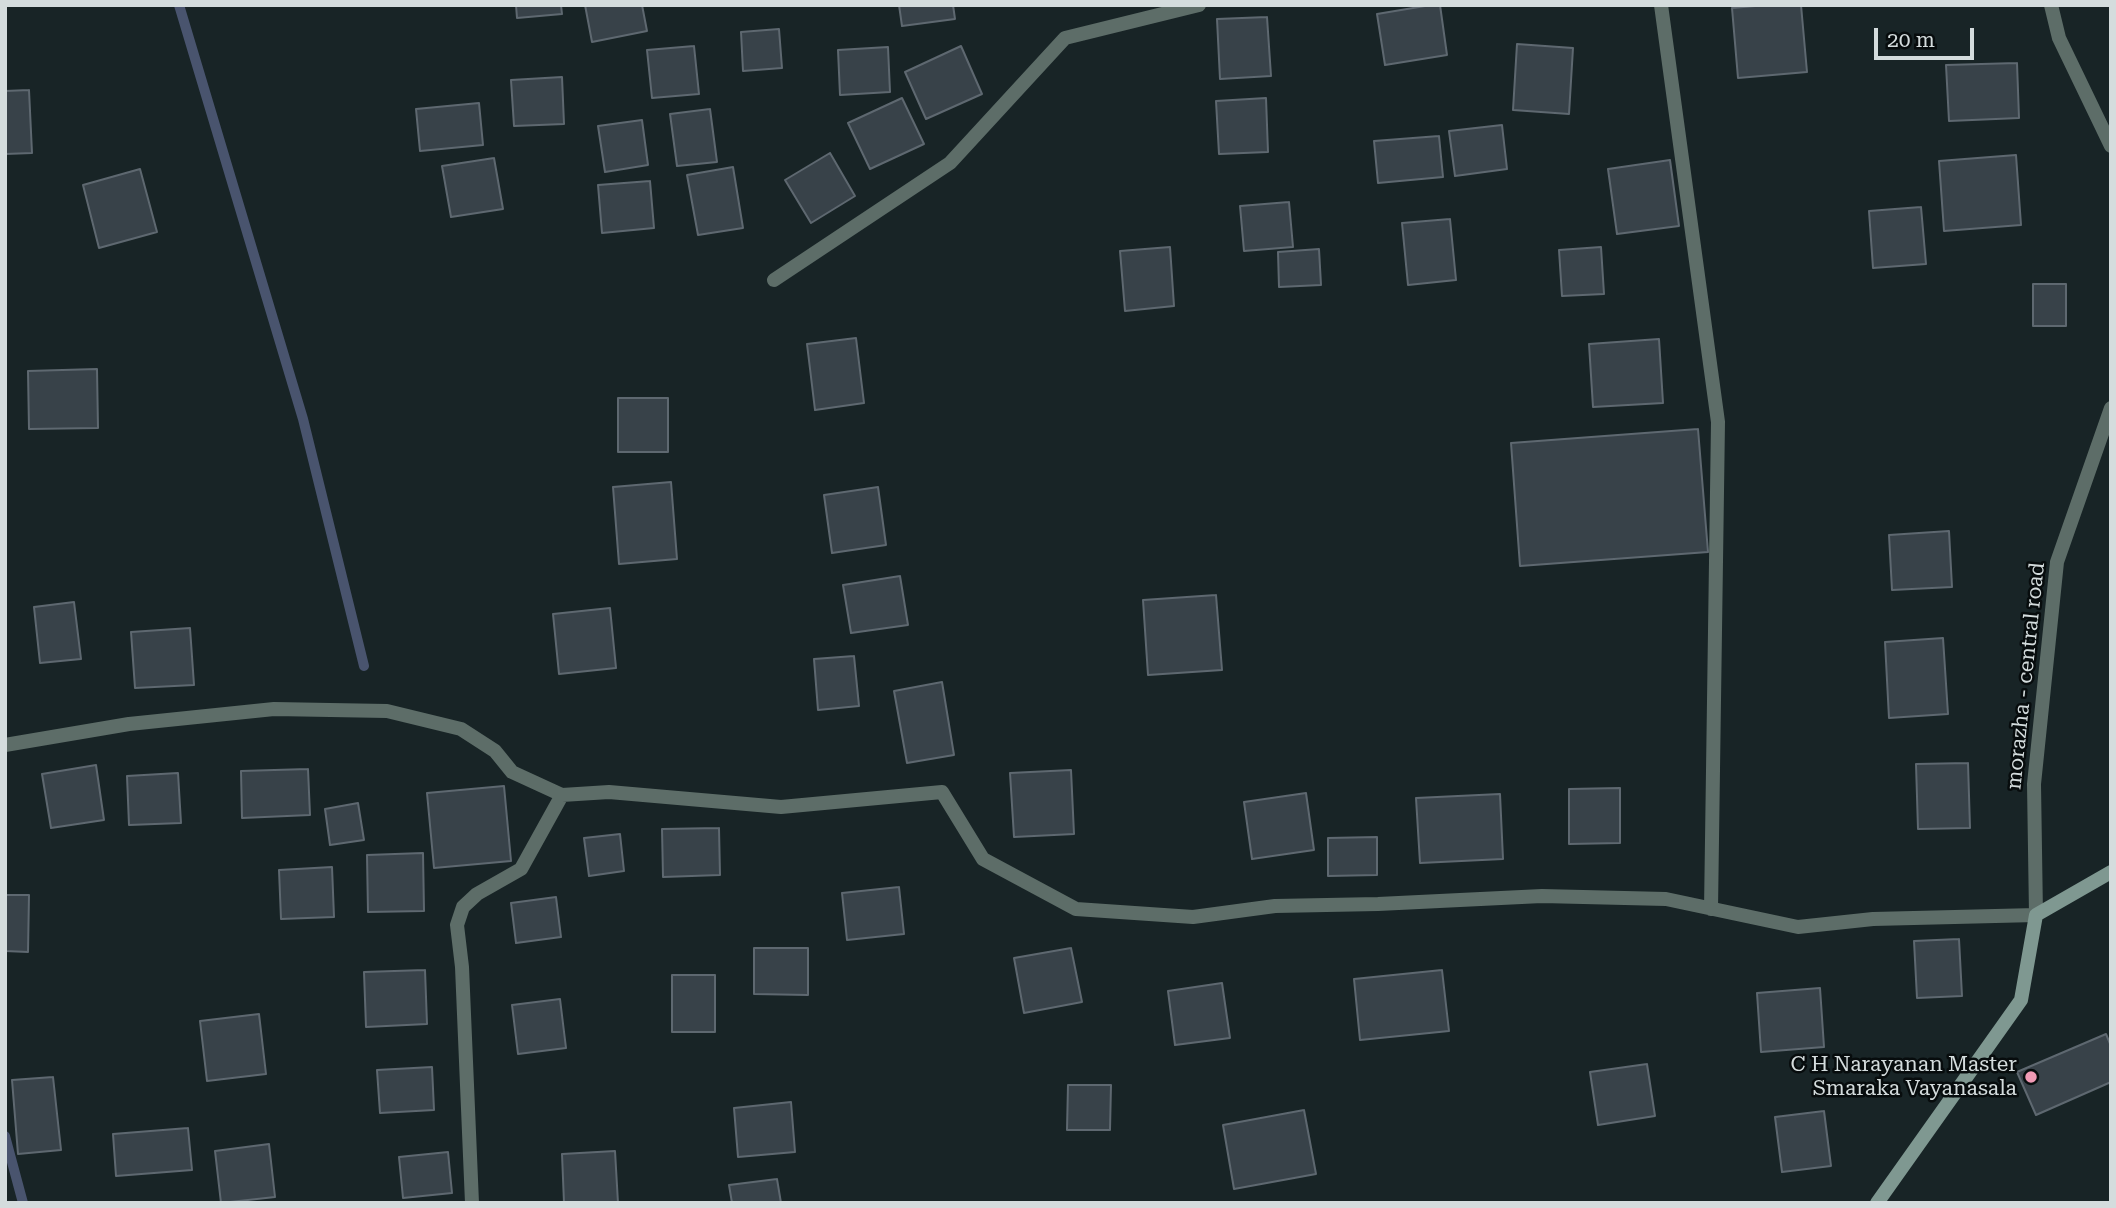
<!DOCTYPE html>
<html>
<head>
<meta charset="utf-8">
<style>
	body { margin:0 }
	#map { position:relative; width:2116px; height:1208px; overflow:hidden; background:#182426; font-family:"Roboto Serif",serif }
	canvas { display:block }
	.frame { position:absolute; inset:0; border:7px solid #d4dcdd; pointer-events:none }
	.scale { position:absolute; left:1874px; top:28px; width:100px; height:32px; box-sizing:border-box; border:4px solid #d4dcdd; border-top:0; padding-left:9px; font-size:21px; line-height:24px; white-space:nowrap; color:#d4dcdd; -webkit-text-stroke:5px #070c0d; paint-order:stroke }
</style>
</head>
<body>
<div id="map">
<canvas width="2116" height="1208"></canvas>
<div class="frame"></div>
<div class="scale">20 m</div>
</div>
<script>
const g = document.querySelector('canvas').getContext('2d');
g.lineJoin = 'round';
const shape = rows => new Path2D(rows.map(r => 'M' + r).join(''));
function strokePath(path, color, width, dash) { g.strokeStyle = color; g.lineWidth = width; g.lineCap = dash ? 'butt' : 'round'; g.setLineDash(dash || []); g.stroke(path); }
function fill(path, color) { g.fillStyle = color; g.fill(path, 'evenodd'); }
function write(font, color, halo, rows, align = 'center') {
  g.font = font + ' "Roboto Serif",serif'; g.lineWidth = 5; g.setLineDash([]); g.textBaseline = 'middle'; g.strokeStyle = halo; g.fillStyle = color; for (const [text, x, y, turn = 0] of rows) {
    g.save(); g.translate(x, y); g.rotate((+turn || 0) * Math.PI / 180); g.textAlign = isNaN(turn) ? turn : align; if (halo) g.strokeText(text, 0, 0); g.fillText(text, 0, 0); g.restore();
  }
}
const stream = shape([
	[179,5,303,419,364,666],
	[5,1136,23,1203]
]);
const building = shape([
	[516,5,561,5,562,14,517,18,516,5],
	[585,5,642,5,647,31,592,42,585,5],
	[899,5,953,5,955,19,902,26,899,5],
	[1431,5,1440,5,1447,55,1385,65,1377,14,1431,5],
	[1767,5,1801,5,1807,72,1738,78,1732,8,1767,5],
	[1267,17,1271,76,1220,79,1217,19,1267,17],
	[779,29,782,68,743,71,741,32,779,29],
	[1517,44,1573,48,1569,114,1513,110,1517,44],
	[694,46,699,94,652,98,647,50,694,46],
	[961,46,982,94,926,119,905,72,961,46],
	[888,47,890,92,840,95,838,50,888,47],
	[2017,63,2019,118,1949,121,1946,65,2017,63],
	[562,77,564,124,514,126,511,80,562,77],
	[29,90,32,153,5,154,5,91,29,90],
	[902,98,924,144,870,169,848,123,902,98],
	[1266,98,1268,152,1219,154,1216,101,1266,98],
	[479,103,483,145,420,151,416,109,479,103],
	[710,109,717,162,677,166,670,114,710,109],
	[642,120,648,165,605,172,598,126,642,120],
	[1502,125,1507,169,1455,176,1449,131,1502,125],
	[1439,136,1443,177,1378,183,1374,141,1439,136],
	[830,153,855,196,811,223,785,180,830,153],
	[2016,155,2021,225,1944,231,1939,161,2016,155],
	[494,158,503,209,451,217,442,166,494,158],
	[1670,160,1679,226,1617,234,1608,169,1670,160],
	[733,167,743,228,698,235,687,175,733,167],
	[140,169,157,232,99,248,83,185,140,169],
	[650,181,654,228,602,233,598,185,650,181],
	[1289,202,1293,247,1244,251,1240,206,1289,202],
	[1921,207,1926,264,1873,268,1869,211,1921,207],
	[1450,219,1456,280,1408,285,1402,223,1450,219],
	[1170,247,1174,306,1125,311,1120,251,1170,247],
	[1601,247,1604,294,1562,296,1559,250,1601,247],
	[1319,249,1321,285,1279,287,1278,252,1319,249],
	[2033,284,2066,284,2066,326,2033,326,2033,284],
	[856,338,864,403,815,410,807,344,856,338],
	[1659,339,1663,403,1593,407,1589,344,1659,339],
	[97,369,98,428,29,429,28,371,97,369],
	[618,398,668,398,668,452,618,452,618,398],
	[1698,429,1708,552,1520,566,1511,443,1698,429],
	[671,482,677,559,619,564,613,487,671,482],
	[878,487,886,545,832,553,824,495,878,487],
	[1949,531,1952,587,1892,590,1889,535,1949,531],
	[900,576,908,625,851,633,843,585,900,576],
	[1216,595,1222,670,1148,675,1143,600,1216,595],
	[74,602,81,659,40,663,34,607,74,602],
	[610,608,616,668,559,674,553,614,610,608],
	[190,628,194,685,135,688,131,632,190,628],
	[1943,638,1948,714,1889,718,1885,642,1943,638],
	[854,656,859,706,818,710,814,659,854,656],
	[942,682,954,755,907,763,894,691,942,682],
	[1968,763,1970,828,1918,829,1916,764,1968,763],
	[96,765,104,820,51,828,42,774,96,765],
	[308,769,310,815,242,818,241,771,308,769],
	[1071,770,1074,834,1014,837,1010,773,1071,770],
	[178,773,181,823,129,825,127,776,178,773],
	[504,786,511,861,434,868,427,793,504,786],
	[1620,788,1620,843,1569,844,1569,789,1620,788],
	[1306,793,1314,850,1252,859,1244,802,1306,793],
	[1500,794,1503,859,1420,863,1416,798,1500,794],
	[358,803,364,840,330,845,325,809,358,803],
	[719,828,720,875,663,877,662,829,719,828],
	[620,834,624,871,589,876,584,838,620,834],
	[1377,837,1377,875,1328,876,1328,838,1377,837],
	[423,853,424,911,368,912,367,855,423,853],
	[332,867,334,917,281,919,279,870,332,867],
	[899,887,904,934,847,940,842,893,899,887],
	[5,895,29,895,28,952,5,951,5,895],
	[556,897,561,937,516,943,511,903,556,897],
	[1959,939,1962,996,1917,998,1914,941,1959,939],
	[754,948,808,948,808,995,754,994,754,948],
	[1071,948,1082,1002,1024,1013,1014,958,1071,948],
	[425,970,427,1024,366,1027,364,972,425,970],
	[1442,970,1449,1031,1360,1040,1354,979,1442,970],
	[672,975,715,975,715,1032,672,1032,672,975],
	[1222,983,1230,1038,1175,1045,1168,991,1222,983],
	[1820,988,1824,1047,1761,1052,1757,993,1820,988],
	[560,999,566,1048,518,1054,512,1005,560,999],
	[259,1014,266,1074,207,1081,200,1021,259,1014],
	[2106,1034,2111,1046,2111,1082,2036,1115,2017,1072,2106,1034],
	[1647,1064,1655,1116,1598,1125,1590,1072,1647,1064],
	[432,1067,434,1110,380,1113,377,1070,432,1067],
	[53,1077,61,1150,18,1154,12,1080,53,1077],
	[1068,1085,1111,1085,1110,1130,1067,1130,1068,1085],
	[791,1102,795,1152,738,1157,734,1108,791,1102],
	[1304,1110,1316,1174,1234,1189,1223,1125,1304,1110],
	[1824,1111,1831,1166,1782,1172,1775,1117,1824,1111],
	[188,1128,192,1170,116,1176,113,1134,188,1128],
	[269,1144,275,1197,221,1203,215,1151,269,1144],
	[615,1151,618,1203,564,1203,562,1154,615,1151],
	[448,1152,452,1193,403,1198,399,1157,448,1152],
	[777,1179,781,1203,732,1203,729,1185,777,1179]
]);
const street = shape([
	[1661,5,1718,422,1711,909],
	[2051,5,2059,38,2111,146],
	[774,280,950,163,1065,38,1199,5],
	[5,745,129,724,274,709,387,711,461,729,495,751,512,772,562,795,609,792,781,807,942,792,983,859,1076,909,1193,917,1275,906,1378,904,1542,896,1666,899,1798,927,1873,919,2036,915,2034,784,2057,562,2111,408],
	[472,1203,462,967,457,925,463,907,477,894,521,869,562,795]
]);
const secondary = shape([
	[1877,1203,2021,1000,2036,915,2111,872]
]);
const markers = [
	[2031,1077,7,"#f09ab5"]
];
const streetNames = [
	["morazha - central road",2026,676,-84]
];
const poiNames = [
	["C H Narayanan Master",2017,1065],
	["Smaraka Vayanasala",2017,1089]
];
strokePath(stream, '#49546e', 10);
fill(building, '#384249');
strokePath(building, '#5e6870', 2);
strokePath(street, '#5d6d68', 14);
strokePath(secondary, '#7f9891', 14);
for (const [x, y, r, color] of markers) { const dot = new Path2D(); dot.arc(x, y, r, 0, 2 * Math.PI); g.fillStyle = color; g.fill(dot); strokePath(dot, '#070c0d', 2.5); }
write('21px', '#d4dcdd', '#070c0d', streetNames);
write('21px', '#d4dcdd', '#070c0d', poiNames, 'right');
</script>
</body>
</html>
